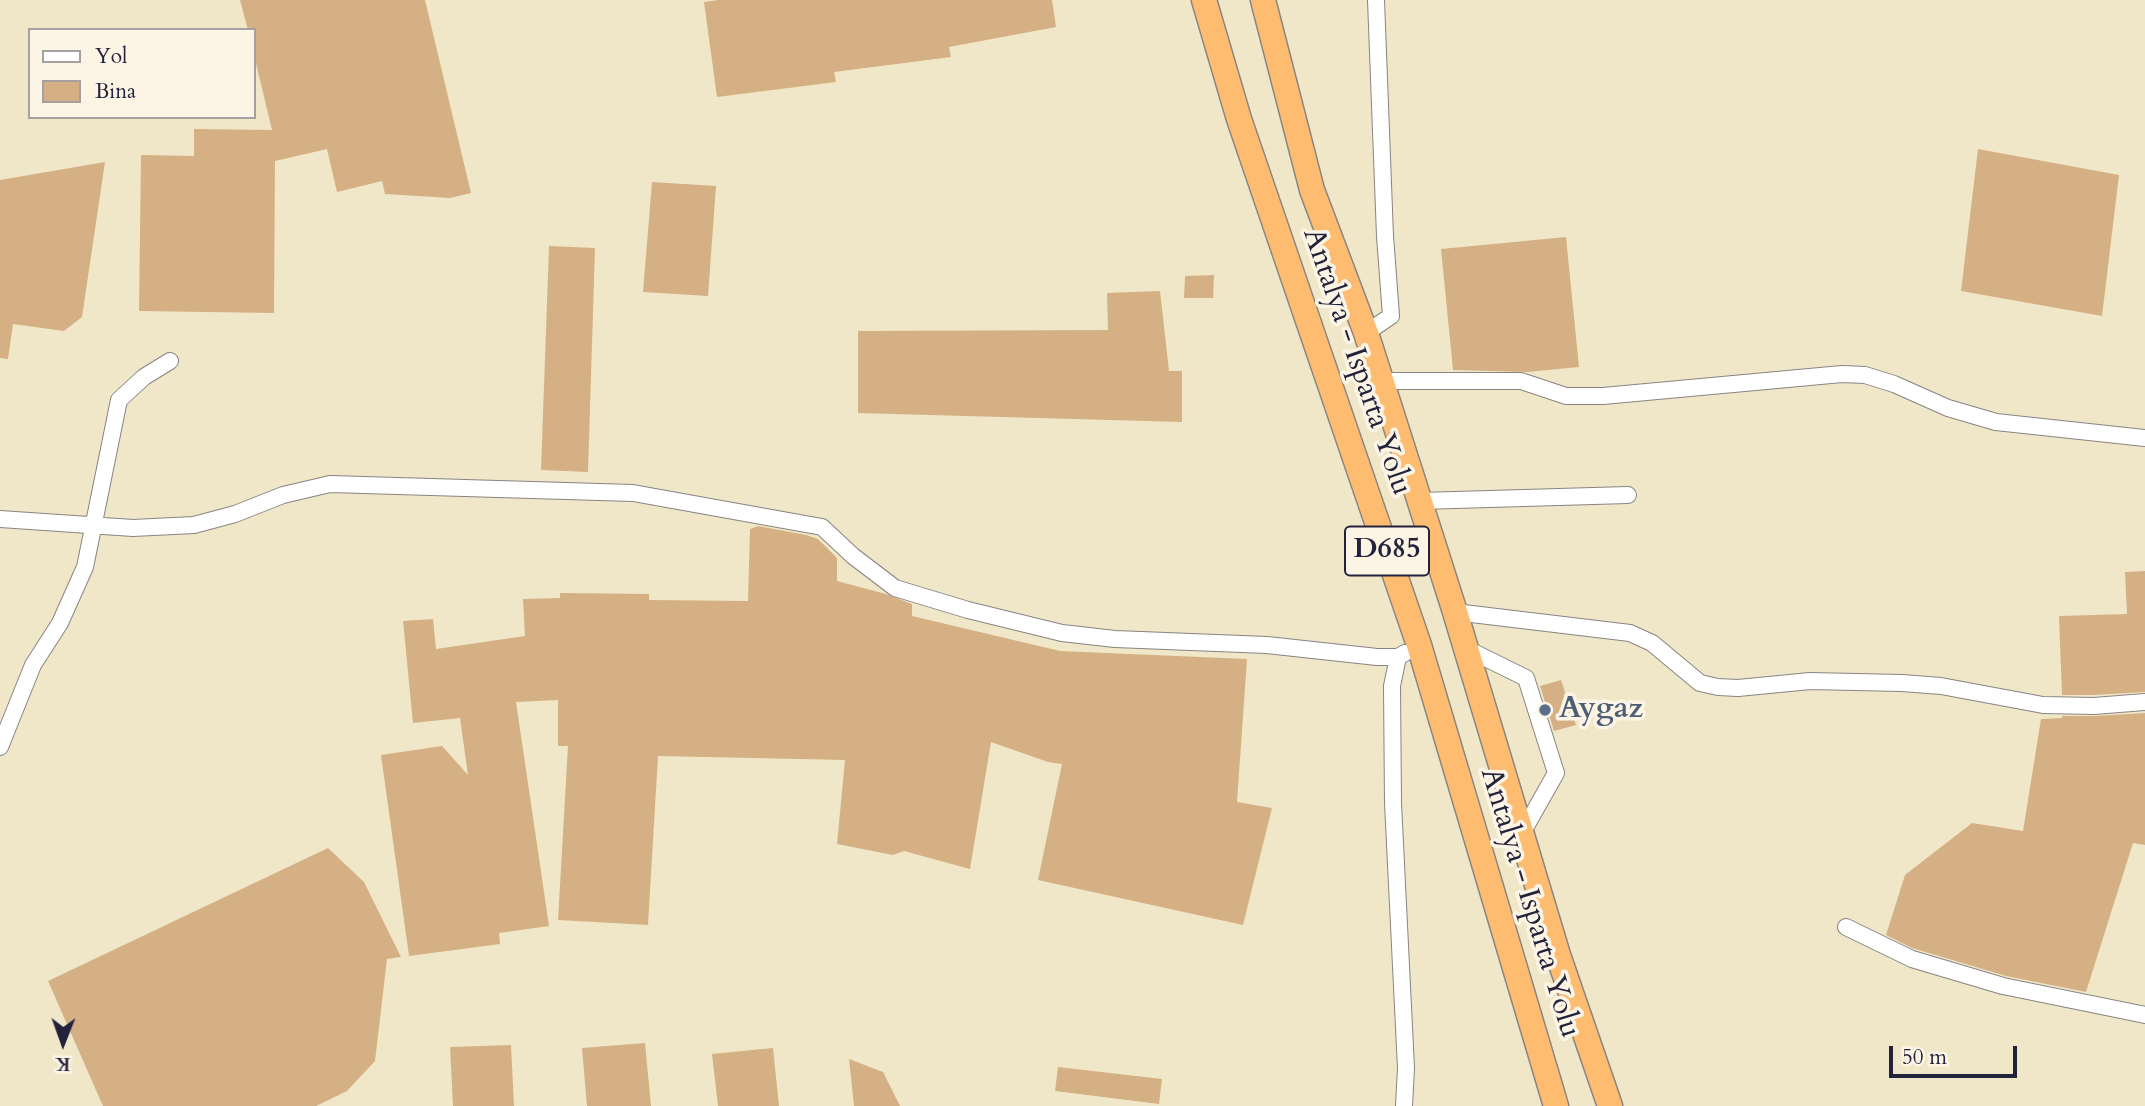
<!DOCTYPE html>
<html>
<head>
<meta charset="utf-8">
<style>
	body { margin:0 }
	#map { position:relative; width:2145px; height:1106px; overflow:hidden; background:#f0e7c9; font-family:Cardo,serif }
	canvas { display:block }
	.legend { position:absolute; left:28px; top:28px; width:228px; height:91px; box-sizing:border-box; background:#fcf5e5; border:2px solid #a5a1a1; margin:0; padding:9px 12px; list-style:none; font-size:21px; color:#22223b }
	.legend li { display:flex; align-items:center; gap:14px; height:35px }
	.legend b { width:35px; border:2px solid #a5a1a1 }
	.north { position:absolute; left:28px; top:1008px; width:70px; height:70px; -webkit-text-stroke:5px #fcf5e5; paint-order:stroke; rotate:181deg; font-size:19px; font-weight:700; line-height:28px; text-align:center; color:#22223b }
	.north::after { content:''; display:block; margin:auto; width:24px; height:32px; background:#22223b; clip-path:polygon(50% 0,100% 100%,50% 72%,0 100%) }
	.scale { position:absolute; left:1889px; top:1046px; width:128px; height:32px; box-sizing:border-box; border:4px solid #22223b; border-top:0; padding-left:9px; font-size:21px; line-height:24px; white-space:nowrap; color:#22223b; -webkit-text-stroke:5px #fcf5e5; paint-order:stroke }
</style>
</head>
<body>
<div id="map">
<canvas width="2145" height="1106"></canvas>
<ul class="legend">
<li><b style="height:9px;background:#fff"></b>Yol</li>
<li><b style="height:19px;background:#d5b084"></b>Bina</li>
</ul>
<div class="north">K</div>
<div class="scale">50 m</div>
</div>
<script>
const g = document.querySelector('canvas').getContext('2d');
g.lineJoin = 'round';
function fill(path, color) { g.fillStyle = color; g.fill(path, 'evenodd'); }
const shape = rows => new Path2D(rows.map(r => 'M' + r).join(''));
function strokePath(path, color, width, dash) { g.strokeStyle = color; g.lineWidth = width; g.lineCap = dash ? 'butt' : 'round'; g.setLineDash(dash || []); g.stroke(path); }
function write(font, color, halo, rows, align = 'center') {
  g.font = font + ' Cardo,serif'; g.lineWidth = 7; g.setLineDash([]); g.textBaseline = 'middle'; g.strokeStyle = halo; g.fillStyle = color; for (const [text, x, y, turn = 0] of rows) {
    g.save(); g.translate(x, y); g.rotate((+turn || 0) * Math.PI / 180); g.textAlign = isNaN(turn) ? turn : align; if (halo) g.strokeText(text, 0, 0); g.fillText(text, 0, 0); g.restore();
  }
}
const building = shape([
	[240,0,425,0,471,193,450,198,385,194,382,181,337,192,327,149,275,161,274,313,139,311,141,155,194,156,194,129,272,130,254,55,254,30,248,30],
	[718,0,1052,0,1056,27,949,47,951,57,834,72,836,82,717,97,704,2],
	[1978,149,2119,175,2102,316,1961,291],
	[105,162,82,317,64,331,13,324,8,359,0,358,0,180],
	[652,182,716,186,708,296,643,292],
	[1566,237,1579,367,1527,372,1453,370,1441,249],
	[549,246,595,248,588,472,541,470],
	[1214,275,1213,298,1184,298,1185,276],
	[1160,291,1169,371,1182,371,1182,422,858,413,858,331,1108,330,1107,293],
	[758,526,806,535,818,539,837,558,837,581,886,594,912,604,912,616,1060,651,1247,659,1237,802,1272,808,1243,925,1038,880,1062,764,1048,762,991,742,970,869,904,851,893,855,837,844,845,760,658,756,648,925,558,920,568,746,558,746,558,700,516,702,549,926,499,933,500,944,409,956,381,755,442,746,468,775,460,718,413,723,403,621,433,619,436,649,525,636,523,599,560,598,560,593,649,594,649,600,748,601,750,529],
	[2145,571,2145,692,2094,695,2062,695,2059,616,2127,614,2125,572],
	[1561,680,1576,725,1554,731,1540,686],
	[2145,713,2145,845,2133,843,2086,992,2006,976,1912,948,1886,935,1905,875,1972,823,2023,831,2041,719,2062,718,2062,716,2095,716],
	[328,848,364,882,401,957,387,959,375,1061,347,1091,316,1106,103,1106,48,981],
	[645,1043,651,1106,587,1106,582,1048],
	[511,1045,514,1106,453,1106,450,1047],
	[773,1048,779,1106,718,1106,712,1054],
	[849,1059,883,1072,900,1106,854,1106],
	[1058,1067,1162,1079,1159,1104,1055,1091]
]);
const minor = shape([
	[1366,333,1391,316,1385,236,1376,0],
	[1381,381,1521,381,1566,396,1603,396,1842,374,1865,375,1894,384,1948,408,1996,422,2145,438],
	[1420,501,1628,495],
	[0,519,133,528,194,525,235,514,283,495,330,484,633,493,822,527,853,556,895,588,968,610,1062,633,1115,639,1267,645,1377,657,1398,657],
	[1455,612,1630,633,1652,643,1700,683,1718,687,1738,688,1810,681,1902,683,1941,686,2043,705,2094,706,2145,702],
	[1465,648,1526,678,1556,773,1521,835],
	[0,747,33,665,60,623,85,567,119,400,144,377,170,361],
	[1846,927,1912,959,2003,986,2145,1015],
	[1404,1106,1406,1068,1393,803,1392,686,1398,657,1405,653]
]);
const highway = shape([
	[1204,0,1239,119,1419,645,1556,1106],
	[1263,0,1312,190,1366,333,1455,612,1558,955,1610,1106]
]);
const markers = [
	[1545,710,7,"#5c6f8a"]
];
const shields = [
	[1387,551,84]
];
const shieldNames = [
	["D685",1387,551]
];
const streetNames = [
	["Antalya - Isparta Yolu",1356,362,71],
	["Antalya - Isparta Yolu",1529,903,73]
];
const serviceNames = [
	["Aygaz",1559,710]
];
fill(building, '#d5b084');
strokePath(minor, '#898482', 18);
strokePath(highway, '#898482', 27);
strokePath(minor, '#fff', 16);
strokePath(highway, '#fdbc70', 24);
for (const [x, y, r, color] of markers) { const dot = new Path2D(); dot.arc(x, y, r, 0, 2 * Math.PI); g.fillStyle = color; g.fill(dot); strokePath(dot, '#fcf5e5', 2.5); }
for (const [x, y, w] of shields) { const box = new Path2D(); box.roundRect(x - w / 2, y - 24.5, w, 49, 5); g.fillStyle = '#fcf5e5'; g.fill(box); strokePath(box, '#22223b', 2); }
write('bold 28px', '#22223b', null, shieldNames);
write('30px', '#22223b', '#fcf5e5', streetNames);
write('bold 30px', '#4e5e75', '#fcf5e5', serviceNames, 'left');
</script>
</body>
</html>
